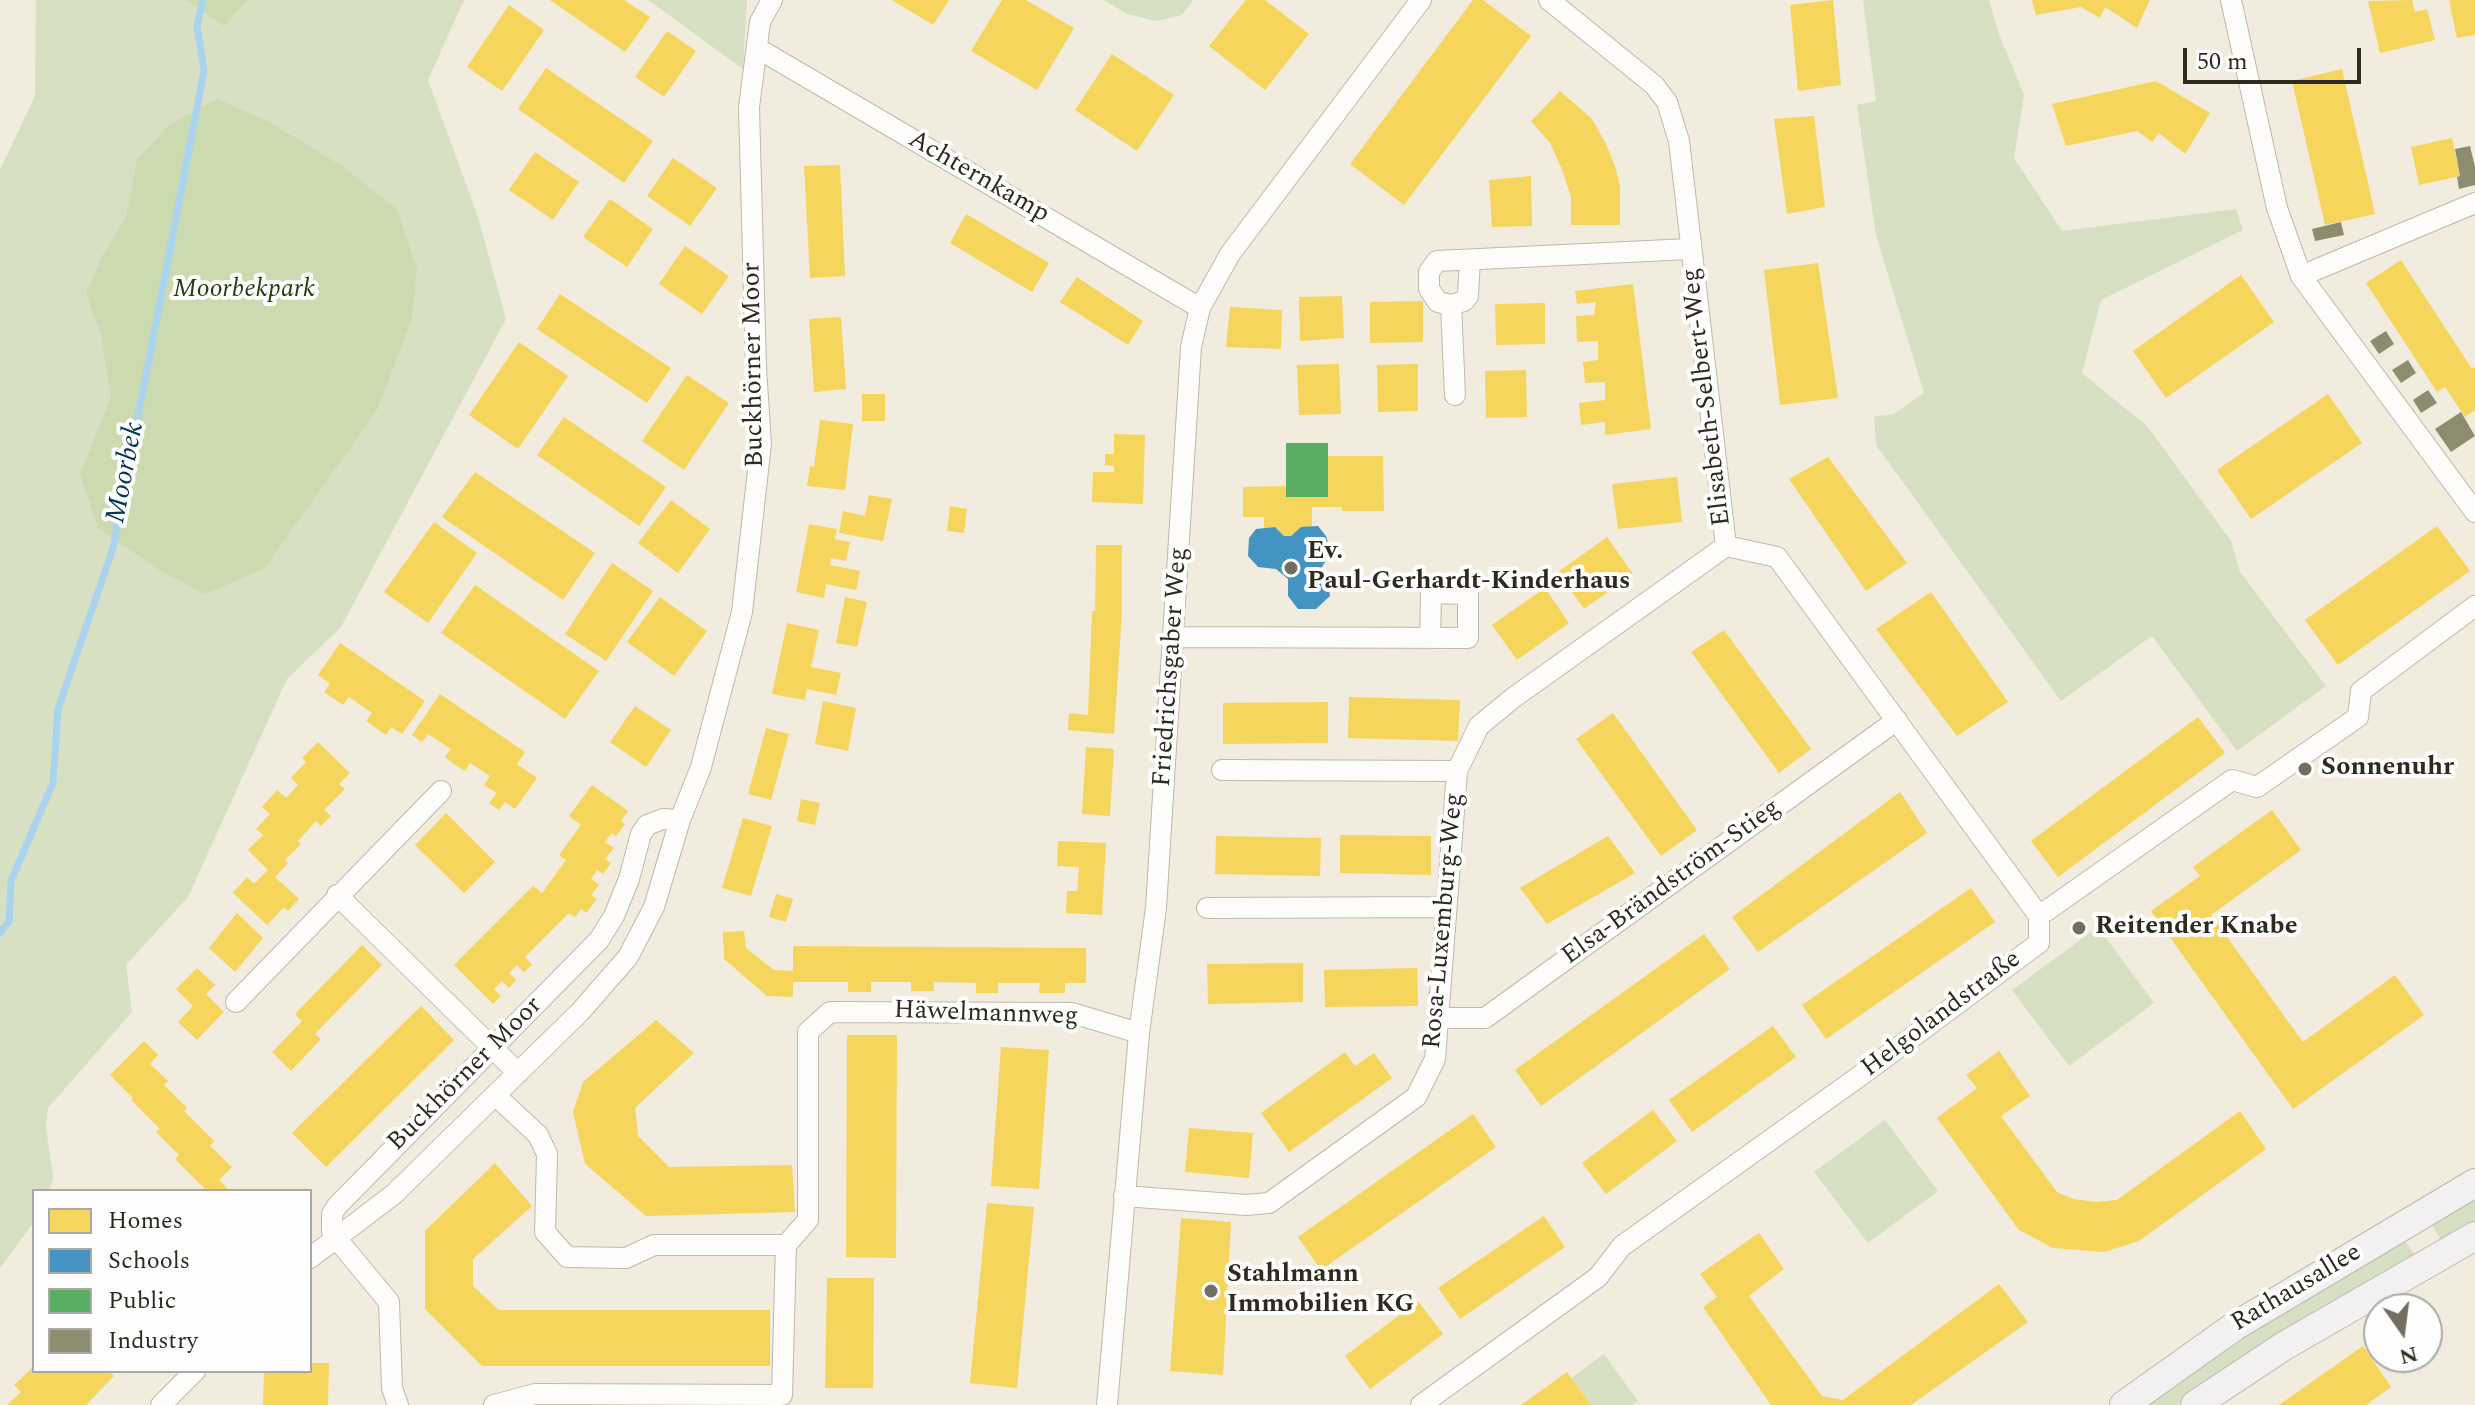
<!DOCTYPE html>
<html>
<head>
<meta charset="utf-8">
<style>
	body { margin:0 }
	#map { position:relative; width:2475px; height:1405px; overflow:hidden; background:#f1ecdd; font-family:Spectral,serif }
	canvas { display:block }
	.legend { position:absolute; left:32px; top:1189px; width:280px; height:184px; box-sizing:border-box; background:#fdfdfd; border:2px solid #aaa9a5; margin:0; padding:10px 14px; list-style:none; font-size:24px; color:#2e2a20 }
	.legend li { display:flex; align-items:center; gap:16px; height:40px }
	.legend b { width:40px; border:2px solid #aaa9a5 }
	.north { position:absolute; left:2363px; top:1293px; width:80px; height:80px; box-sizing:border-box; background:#fdfdfd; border:2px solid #aaa9a5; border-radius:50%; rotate:166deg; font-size:22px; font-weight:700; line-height:32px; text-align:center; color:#2e2a20 }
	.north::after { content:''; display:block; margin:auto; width:28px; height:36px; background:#726e62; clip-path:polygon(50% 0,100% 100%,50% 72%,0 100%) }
	.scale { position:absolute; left:2183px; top:48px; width:178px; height:36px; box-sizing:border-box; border:4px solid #2e2a20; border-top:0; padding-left:10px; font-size:24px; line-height:28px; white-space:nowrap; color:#2e2a20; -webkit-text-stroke:6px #fdfdfd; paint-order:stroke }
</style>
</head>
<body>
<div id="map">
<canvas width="2475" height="1405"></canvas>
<ul class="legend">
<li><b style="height:22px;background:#f6d55c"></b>Homes</li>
<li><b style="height:22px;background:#4393c3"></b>Schools</li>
<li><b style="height:22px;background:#5aae61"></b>Public</li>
<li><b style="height:22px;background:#8c8c6e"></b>Industry</li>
</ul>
<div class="north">N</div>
<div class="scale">50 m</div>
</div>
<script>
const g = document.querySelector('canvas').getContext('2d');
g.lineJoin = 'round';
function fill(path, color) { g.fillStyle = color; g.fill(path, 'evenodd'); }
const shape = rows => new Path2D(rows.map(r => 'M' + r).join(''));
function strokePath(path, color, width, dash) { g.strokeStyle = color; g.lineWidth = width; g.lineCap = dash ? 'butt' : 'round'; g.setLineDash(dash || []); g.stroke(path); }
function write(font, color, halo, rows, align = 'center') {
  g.font = font + ' Spectral,serif'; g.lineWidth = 8; g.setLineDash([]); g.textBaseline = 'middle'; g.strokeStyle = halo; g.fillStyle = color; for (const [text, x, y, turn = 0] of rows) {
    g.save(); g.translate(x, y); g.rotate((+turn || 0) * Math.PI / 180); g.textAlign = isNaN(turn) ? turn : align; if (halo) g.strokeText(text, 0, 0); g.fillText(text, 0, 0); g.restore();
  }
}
const green = shape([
	[36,0,464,0,428,80,478,217,506,319,341,627,287,679,188,897,126,965,132,1012,48,1108,46,1127,53,1176,50,1191,34,1191,34,1222,0,1268,0,170,35,96],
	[648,0,747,0,743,69],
	[1104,0,1193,0,1182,15,1156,21,1127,14],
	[1863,0,1989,0,1999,34,2024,95,2014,158,2062,231,2236,209,2243,230,2101,300,2082,373,2147,426,2231,541,2240,572,2326,686,2237,751,2152,636,2061,701,1876,445,1874,416,1892,415,1924,393,1876,235,1857,105,1876,101],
	[2098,927,2154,1003,2069,1066,2012,990],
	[1885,1120,1938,1191,1868,1243,1814,1172],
	[2475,1195,2475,1225,2443,1243,2429,1220],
	[2404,1239,2417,1258,2231,1367,2177,1405,2141,1405,2221,1349],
	[1604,1354,1638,1401,1632,1405,1591,1405,1571,1378]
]);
const forest = shape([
	[186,0,247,0,224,26],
	[217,99,268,121,342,166,397,209,417,269,412,320,377,410,264,569,205,594,159,570,98,528,80,474,111,397,101,335,86,293,102,256,126,217,137,160,170,124]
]);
const homes = shape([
	[550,0,624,0,650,17,625,52],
	[892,0,949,0,933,25],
	[1002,0,1026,0,1074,28,1037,90,971,51],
	[1246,0,1265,0,1309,34,1265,90,1209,46],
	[1473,0,1483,0,1531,36,1404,205,1350,164],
	[1833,0,1841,85,1798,91,1790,5],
	[2032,0,2150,0,2137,28,2105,7,2100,18,2081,7,2036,15],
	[2412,0,2415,12,2427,9,2435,40,2380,53,2368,1],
	[2449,0,2475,0,2475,35,2457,38],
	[509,5,544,30,502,91,467,67],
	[667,31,696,51,664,97,635,77],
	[1112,54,1174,95,1137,151,1075,110],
	[546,68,653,141,624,183,518,109],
	[2342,69,2375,214,2325,225,2292,81],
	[2156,81,2210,113,2185,154,2159,133,2152,142,2137,131,2066,146,2052,104],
	[1560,91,1592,119,1606,144,1616,169,1620,187,1620,225,1571,225,1571,197,1563,172,1550,143,1531,121],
	[1814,116,1825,207,1787,214,1774,119],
	[2452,138,2460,176,2419,185,2411,147],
	[535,152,579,182,553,220,509,190],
	[673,158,717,188,690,226,647,196],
	[840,165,845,276,810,278,804,166],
	[1531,176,1532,226,1492,227,1489,180],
	[610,199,653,229,627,267,583,237],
	[966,214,1049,263,1032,292,950,243],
	[685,246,729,276,702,314,659,284],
	[2401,260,2472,369,2475,367,2475,410,2465,417,2445,387,2437,392,2366,283],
	[1818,263,1838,398,1780,405,1764,270],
	[2241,275,2274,322,2166,398,2133,351],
	[1077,277,1143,321,1128,345,1060,302],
	[1633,284,1651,429,1605,435,1605,422,1581,425,1579,403,1605,400,1605,382,1585,383,1583,362,1598,360,1598,341,1577,342,1576,316,1594,315,1596,302,1577,304,1575,291],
	[560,294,671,368,647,403,537,329],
	[1342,296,1344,338,1300,341,1299,297],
	[1423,301,1423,342,1370,343,1370,302],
	[1545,303,1545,344,1496,345,1495,304],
	[1230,307,1282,310,1281,349,1226,347],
	[841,317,846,389,814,392,809,319],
	[519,342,568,376,518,449,469,415],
	[1339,364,1341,414,1299,415,1297,365],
	[1418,364,1418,411,1378,412,1377,365],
	[1526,370,1527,417,1486,418,1485,371],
	[687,375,729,403,684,470,642,441],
	[862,394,885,394,885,421,862,421],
	[2328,394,2362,443,2251,519,2217,470],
	[564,417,666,487,639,526,537,455],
	[820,420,853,424,845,490,807,486,810,466,814,467],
	[1114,434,1145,435,1143,504,1092,502,1093,472,1114,472,1114,466,1105,465,1105,454,1114,454],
	[1328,456,1383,456,1384,511,1342,511,1342,507,1312,507,1312,527,1301,527,1291,536,1284,536,1275,527,1264,528,1264,517,1243,517,1243,487,1286,486,1286,497,1328,497],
	[1828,457,1907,563,1866,591,1789,479],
	[475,472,595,553,563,600,442,517],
	[1677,477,1682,522,1618,529,1612,484],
	[869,495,892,499,883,541,839,533,843,511,865,516],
	[671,500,710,529,678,573,638,543],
	[950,506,967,509,964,533,947,531],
	[434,522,477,553,428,623,384,592],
	[809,524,837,529,835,539,850,542,846,561,831,558,830,565,860,571,856,590,826,584,824,598,796,592],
	[2437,526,2470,571,2338,665,2305,620],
	[1607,537,1633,574,1584,609,1558,572],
	[1096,545,1122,545,1122,613,1114,734,1068,730,1069,713,1088,715,1092,611,1095,611],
	[612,563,653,591,606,661,565,634],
	[475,585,599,671,565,719,441,633],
	[1545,588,1569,623,1517,660,1492,625],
	[1931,592,2008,702,1957,736,1876,629],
	[660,597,707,631,674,676,627,642],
	[845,597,867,602,857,647,836,643],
	[787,623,819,630,811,667,841,673,836,695,807,689,805,700,772,694],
	[1724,630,1811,749,1779,773,1691,652],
	[340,643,425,701,402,734,391,727,386,735,366,721,372,713,349,697,343,705,324,692,330,684,318,675],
	[440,694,525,752,517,764,537,778,515,809,505,802,499,810,489,803,497,793,484,785,490,776,470,763,465,771,454,764,445,757,451,749,428,734,422,742,412,735],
	[1349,697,1460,700,1458,741,1348,738],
	[823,701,856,708,848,751,815,744],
	[1328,702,1328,743,1223,744,1223,703],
	[635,706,671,730,646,767,610,742],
	[1613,713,1697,830,1661,856,1576,739],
	[2198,717,2225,753,2058,877,2031,841],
	[766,728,789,734,771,800,748,794],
	[318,742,350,773,339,784,345,789,324,810,331,816,321,826,316,821,298,841,301,844,285,860,288,863,275,877,299,899,288,911,284,907,267,925,233,893,247,877,254,884,268,870,248,850,263,835,256,829,270,814,262,807,277,790,286,798,298,785,291,778,306,762,302,758],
	[1086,747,1114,749,1110,816,1082,814],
	[592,785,628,811,621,821,625,824,616,836,612,833,605,842,614,848,605,859,611,863,603,874,597,870,591,879,599,885,591,895,597,899,586,913,581,909,575,917,569,913,525,957,532,965,524,972,517,965,509,973,516,980,509,988,502,981,494,989,501,996,493,1004,454,965,533,886,542,893,566,860,559,855,581,825,569,816],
	[1900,792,1927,833,1758,952,1732,917],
	[801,799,820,803,815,825,797,821],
	[2272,810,2301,850,2211,915,2303,1042,2395,975,2424,1015,2293,1109,2151,911,2200,876,2193,867],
	[446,813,495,862,464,893,415,845],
	[743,818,772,826,751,896,722,888],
	[1340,835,1431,836,1431,875,1340,873],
	[1216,836,1321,838,1320,876,1215,874],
	[1608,836,1635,873,1547,924,1520,888],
	[1058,841,1106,843,1102,915,1066,913,1067,891,1077,891,1079,867,1057,866],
	[1971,888,1995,922,1826,1039,1802,1005],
	[776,894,793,899,786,922,769,917],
	[237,913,263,938,235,972,209,948],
	[744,931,746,948,774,970,793,971,793,946,1086,948,1086,983,1065,983,1065,993,1039,993,1040,983,998,983,998,993,976,993,976,983,934,982,934,991,911,991,911,982,871,982,871,992,848,992,848,982,793,982,793,997,767,996,724,959,723,932],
	[1704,934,1730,969,1541,1106,1515,1070],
	[362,945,382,965,315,1034,321,1039,291,1071,272,1052,302,1021,295,1014],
	[1303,963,1303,1002,1208,1004,1207,964],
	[197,968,215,985,206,994,224,1012,197,1040,178,1022,193,1006,176,989],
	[1417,968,1418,1006,1325,1007,1324,970],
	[421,1006,454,1040,326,1167,292,1133],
	[656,1020,694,1053,635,1108,638,1136,669,1167,792,1165,795,1212,646,1216,585,1164,573,1112,583,1082],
	[1773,1026,1796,1057,1692,1132,1669,1100],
	[847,1035,897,1035,896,1258,846,1257],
	[144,1041,158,1055,150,1064,168,1081,164,1085,187,1108,184,1111,214,1141,210,1146,232,1167,219,1180,230,1191,203,1191,205,1189,175,1159,179,1155,156,1132,160,1129,131,1100,133,1098,110,1075],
	[1001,1047,1049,1050,1039,1189,991,1186],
	[1999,1051,2030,1096,2001,1116,2057,1192,2073,1199,2096,1202,2117,1200,2240,1111,2266,1149,2139,1241,2104,1252,2053,1248,2019,1230,1937,1118,1977,1088,1966,1075],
	[1345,1052,1355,1066,1374,1053,1392,1078,1289,1152,1261,1113],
	[1653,1110,1677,1141,1606,1194,1582,1163],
	[1473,1114,1496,1147,1321,1270,1298,1237],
	[1189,1128,1253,1133,1249,1178,1185,1172],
	[495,1163,532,1206,473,1259,473,1286,499,1310,770,1310,770,1366,482,1366,425,1309,425,1231],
	[987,1203,1034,1207,1017,1388,970,1383],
	[1544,1216,1565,1247,1460,1319,1438,1288],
	[1181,1218,1231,1222,1223,1375,1170,1371],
	[1759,1233,1784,1269,1749,1296,1822,1396,1843,1400,1999,1284,2028,1322,1911,1405,1771,1405,1703,1307,1717,1297,1700,1274],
	[827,1278,874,1278,873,1388,825,1388],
	[1418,1301,1443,1334,1370,1389,1345,1356],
	[2363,1346,2391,1387,2366,1405,2279,1405],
	[310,1363,329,1363,328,1405,263,1405,264,1371,310,1371],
	[34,1366,34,1371,109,1371,114,1376,86,1405,7,1405,21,1392,14,1385],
	[1567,1372,1591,1405,1521,1405,1549,1385]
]);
const schools = shape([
	[1318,526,1326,536,1331,553,1320,570,1328,583,1330,596,1316,609,1298,609,1288,596,1288,579,1276,569,1258,567,1248,556,1249,538,1256,529,1275,527,1284,536,1291,536,1301,527]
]);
const public = shape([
	[1286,443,1328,443,1328,497,1286,497]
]);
const industry = shape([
	[2470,146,2475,167,2475,185,2459,189,2457,177,2460,176,2455,149],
	[2341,222,2344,235,2315,241,2312,229],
	[2386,331,2394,344,2379,354,2370,341],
	[2408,360,2416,373,2401,383,2392,370],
	[2428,390,2437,403,2421,413,2413,400],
	[2461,412,2475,436,2451,452,2435,429]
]);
const stream = shape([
	[0,933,9,921,11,881,53,783,58,709,113,548,204,71,197,26,203,0]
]);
const minor = shape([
	[1549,0,1654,85,1667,102,1679,141,1726,546,1777,557,2039,916],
	[2231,0,2277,208,2301,276,2475,512],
	[757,48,1200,308],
	[2301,276,2475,203],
	[1451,305,1438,302,1429,289,1429,272,1437,261,1690,249],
	[1455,395,1451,305,1464,301,1468,296,1470,260],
	[1174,637,1468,638,1468,594,1431,593,1430,638],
	[1222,770,1457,771],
	[337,895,518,1073],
	[1207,908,1447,907],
	[236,1002,441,791],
	[1438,1018,1485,1018,1897,720],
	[495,1095,538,1135,547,1154,545,1232,567,1257,626,1258,654,1245,786,1245],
	[1124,1196,1246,1205,1269,1203,1416,1097,1435,1059,1457,771,1479,726,1513,698,1726,546],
	[310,1258,394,1194,580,1012,628,957,654,907,680,820,701,767,742,612,761,444,756,368,749,107,760,22,772,0],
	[161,1405,195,1371],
	[398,1405,392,1388,389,1302,336,1238,332,1231,332,1214,337,1206,599,940,614,916,629,879,641,834,647,825,663,819,680,820],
	[494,1405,535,1394,782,1395,786,1245,808,1220,808,1032,830,1012,1072,1013,1139,1033],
	[1107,1405,1139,1033,1156,908,1191,347,1200,308,1230,254,1421,0],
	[1421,1405,1598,1277,1622,1246,1864,1073,2039,943,2039,916,2232,780,2257,787,2358,717,2361,691,2475,606]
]);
const secondary = shape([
	[2124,1405,2235,1326,2475,1183],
	[2195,1405,2284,1346,2475,1236]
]);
const markers = [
	[1291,568,8,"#726e62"],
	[2305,769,8,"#726e62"],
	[2079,928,8,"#726e62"],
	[1211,1291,8,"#726e62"]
];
const streetNames = [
	["Achternkamp",978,178,30],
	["Buckhörner Moor",755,365,-91],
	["Elisabeth-Selbert-Weg",1708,397,-97],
	["Friedrichsgaber Weg",1172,667,-86],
	["Elsa-Brändström-Stieg",1672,883,-36],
	["Rosa-Luxemburg-Weg",1445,921,-85],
	["Häwelmannweg",986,1015,2],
	["Helgolandstraße",1942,1015,-37],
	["Buckhörner Moor",466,1075,-45],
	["Rathausallee",2297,1289,-31]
];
const parkNames = [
	["Moorbekpark",244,291]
];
const poiNames = [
	["Ev.",1307,553],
	["Paul-Gerhardt-Kinderhaus",1307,583],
	["Sonnenuhr",2321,769],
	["Reitender Knabe",2095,928],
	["Stahlmann",1227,1276],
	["Immobilien KG",1227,1306]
];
const waterNames = [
	["Moorbek",127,473,-79]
];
fill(green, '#d8e0c4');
fill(forest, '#ccdab0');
fill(homes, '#f6d55c');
fill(schools, '#4393c3');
fill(public, '#5aae61');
fill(industry, '#8c8c6e');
strokePath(stream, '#aad3ef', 7);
strokePath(minor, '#bdb9ae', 22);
strokePath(secondary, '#bdb9ae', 30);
strokePath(minor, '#fdfcfa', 20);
strokePath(secondary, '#f3f0f1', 28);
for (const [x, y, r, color] of markers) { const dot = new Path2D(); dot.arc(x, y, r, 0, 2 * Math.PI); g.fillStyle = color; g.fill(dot); strokePath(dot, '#fdfdfd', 3); }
write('26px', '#2e2a20', '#fdfdfd', streetNames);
write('italic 26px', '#2a3d10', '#fdfdfd', parkNames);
write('bold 26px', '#2e2a20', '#fdfdfd', poiNames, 'left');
write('italic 28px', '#063655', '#fdfdfd', waterNames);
</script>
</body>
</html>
